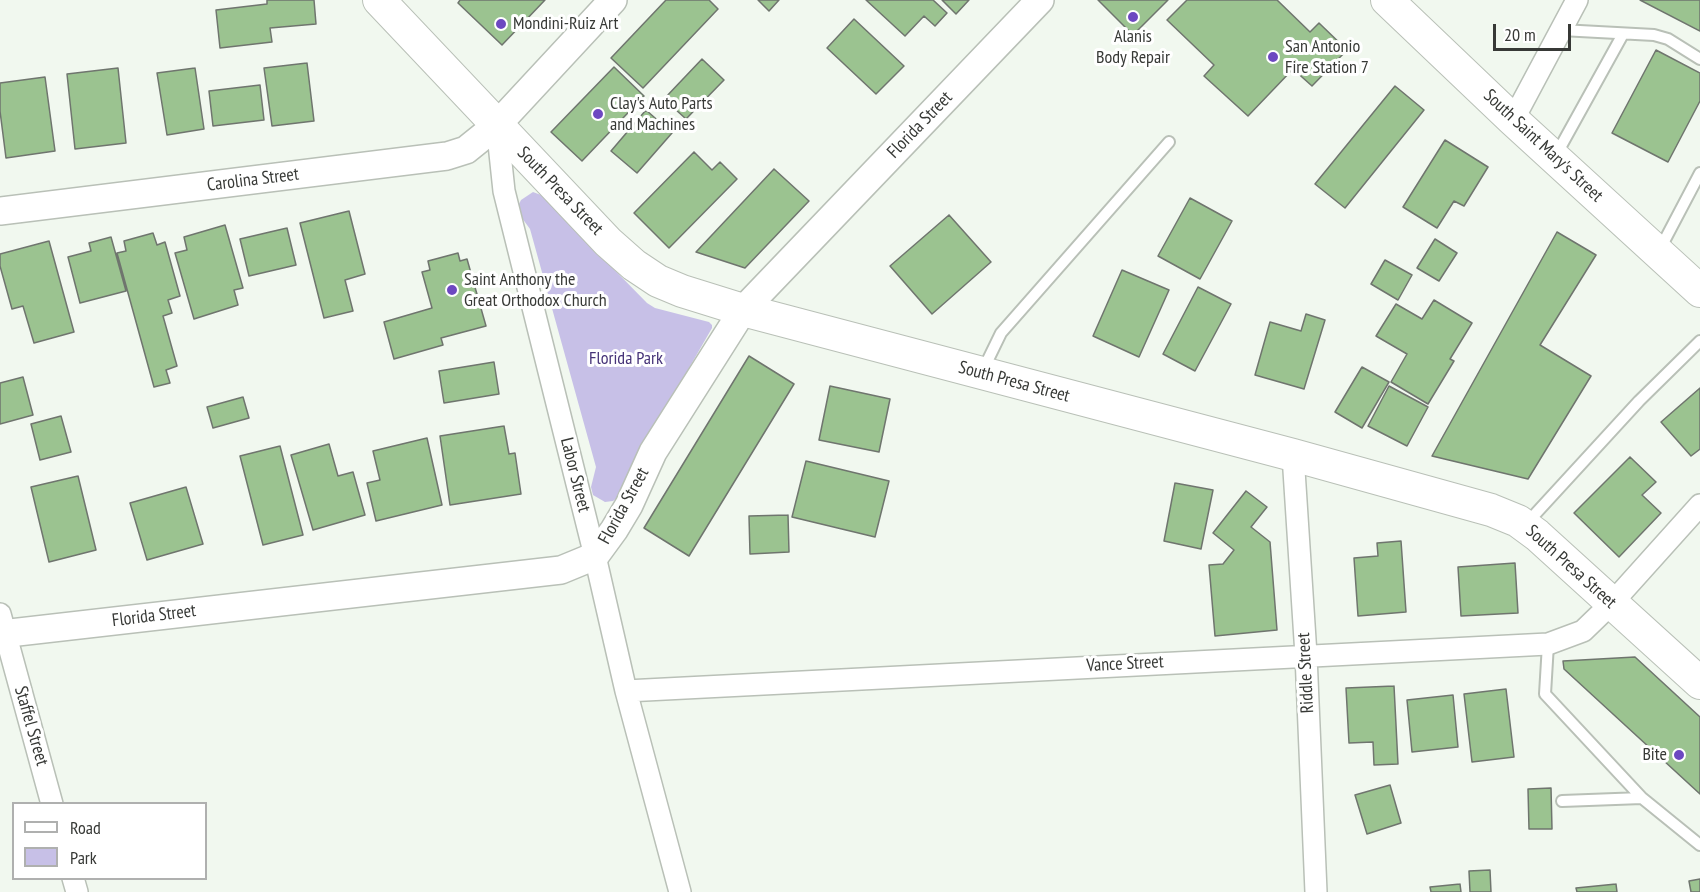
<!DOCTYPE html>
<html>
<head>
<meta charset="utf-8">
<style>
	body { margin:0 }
	#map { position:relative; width:1700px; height:892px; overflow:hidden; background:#f1f8ef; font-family:"PT Sans Narrow",sans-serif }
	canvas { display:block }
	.legend { position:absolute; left:12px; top:802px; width:195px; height:78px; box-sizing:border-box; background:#fff; border:2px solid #afb0af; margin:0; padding:8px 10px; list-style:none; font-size:18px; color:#373936 }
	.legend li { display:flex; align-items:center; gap:12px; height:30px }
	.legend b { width:30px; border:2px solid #afb0af }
	.scale { position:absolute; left:1493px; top:24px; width:78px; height:27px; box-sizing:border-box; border:3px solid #373936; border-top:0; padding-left:8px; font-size:18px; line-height:21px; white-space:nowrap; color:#373936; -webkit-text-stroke:4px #fff; paint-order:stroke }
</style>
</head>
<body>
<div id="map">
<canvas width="1700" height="892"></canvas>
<ul class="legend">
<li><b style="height:8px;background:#fff"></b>Road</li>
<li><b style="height:16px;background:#c7c0e7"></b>Park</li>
</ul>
<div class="scale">20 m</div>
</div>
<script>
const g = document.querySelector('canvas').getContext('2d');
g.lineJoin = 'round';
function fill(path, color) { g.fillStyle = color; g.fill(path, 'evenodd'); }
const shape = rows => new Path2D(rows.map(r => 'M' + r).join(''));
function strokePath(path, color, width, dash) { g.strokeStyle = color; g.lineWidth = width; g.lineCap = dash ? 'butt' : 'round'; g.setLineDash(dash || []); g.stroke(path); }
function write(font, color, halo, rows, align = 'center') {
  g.font = font + ' "PT Sans Narrow",sans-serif'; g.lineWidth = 6; g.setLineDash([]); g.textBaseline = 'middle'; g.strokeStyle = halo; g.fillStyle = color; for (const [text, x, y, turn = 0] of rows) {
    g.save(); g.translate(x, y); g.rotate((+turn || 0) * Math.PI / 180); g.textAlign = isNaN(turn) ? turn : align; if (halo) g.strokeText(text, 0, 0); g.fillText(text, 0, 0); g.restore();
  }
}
const green = shape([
	[533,192,541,195,647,303,655,308,709,322,712,325,712,328,658,422,621,495,613,501,605,502,593,495,591,487,596,467,530,229,519,214,518,206,521,200]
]);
const building = shape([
	[267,0,314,0,316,24,270,28,272,42,220,48,216,10,267,4,267,0],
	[460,0,545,0,502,45,458,3,460,0],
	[666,0,709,0,718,9,643,88,611,58,666,0],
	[758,0,779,0,769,11,758,0],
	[866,0,933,0,947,13,935,26,924,16,905,36,866,0],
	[942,0,969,0,956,14,942,0],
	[1098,0,1168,0,1133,35,1098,0],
	[1187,0,1277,0,1310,32,1319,23,1347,50,1312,86,1293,69,1248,116,1204,76,1214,65,1167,20,1187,0],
	[1640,0,1700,0,1700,31,1640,0],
	[854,19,904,66,876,94,827,48,854,19],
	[1656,50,1700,73,1700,101,1668,162,1612,133,1656,50],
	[702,59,724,80,686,119,664,99,702,59],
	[307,63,314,121,272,126,264,68,307,63],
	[614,67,644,96,582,161,551,132,614,67],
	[118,68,126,143,75,149,67,74,118,68],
	[195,68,204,129,167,135,157,73,195,68],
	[45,77,55,151,6,158,0,111,0,83,45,77],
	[260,85,264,120,213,126,209,91,260,85],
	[1395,86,1424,110,1345,208,1315,184,1395,86],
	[646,110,672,133,637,173,611,151,646,110],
	[1445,140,1488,167,1464,206,1454,201,1437,228,1403,207,1445,140],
	[694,152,712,170,720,162,737,179,669,248,634,213,694,152],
	[774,169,809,201,745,268,696,252,774,169],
	[1190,198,1232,221,1200,279,1158,256,1190,198],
	[349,211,365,274,345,280,353,311,324,318,300,223,349,211],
	[949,215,991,262,932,314,890,266,949,215],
	[225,225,243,288,234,290,238,305,194,319,175,253,187,250,184,237,225,225],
	[287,228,296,265,249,276,240,239,287,228],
	[1557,232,1596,255,1540,345,1591,376,1528,479,1432,456,1557,232],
	[153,233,157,245,165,242,180,296,168,300,172,313,163,316,177,366,166,370,170,383,154,387,117,253,126,251,124,241,153,233],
	[111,237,126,291,80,303,68,257,91,251,89,243,111,237],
	[1435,239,1457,253,1439,281,1417,268,1435,239],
	[49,241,74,332,34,343,23,306,12,309,0,266,0,254,49,241],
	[458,253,460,261,467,259,486,326,441,338,443,345,394,359,384,322,432,308,422,272,430,270,428,261,458,253],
	[1385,260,1412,275,1398,300,1371,284,1385,260],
	[1122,270,1169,290,1139,357,1093,336,1122,270],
	[1198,287,1231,304,1195,371,1163,354,1198,287],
	[1434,300,1472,323,1450,359,1454,361,1428,404,1391,382,1407,354,1376,336,1396,304,1422,319,1434,300],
	[1306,314,1325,320,1304,389,1255,375,1270,322,1301,331,1306,314],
	[749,356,794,384,689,556,644,528,749,356],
	[494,362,499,394,444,403,439,371,494,362],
	[1362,367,1389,382,1362,428,1335,412,1362,367],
	[23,377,33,415,0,424,0,383,23,377],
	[830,386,890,399,879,452,819,440,830,386],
	[1389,386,1428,407,1407,446,1368,426,1389,386],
	[1700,388,1700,449,1691,456,1661,422,1700,388],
	[243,397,249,418,213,428,207,407,243,397],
	[61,416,71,452,40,460,31,424,61,416],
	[504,426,509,454,515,453,521,494,450,505,440,436,504,426],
	[427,438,442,505,376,521,367,483,380,480,373,451,427,438],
	[329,444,338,476,353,472,365,515,313,530,291,455,329,444],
	[280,446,303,535,263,545,240,456,280,446],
	[1630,457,1656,482,1642,495,1661,513,1619,557,1574,513,1630,457],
	[806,461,889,481,875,537,792,517,806,461],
	[78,476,96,550,49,562,31,487,78,476],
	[1175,483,1213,490,1201,549,1164,541,1175,483],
	[186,487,203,544,147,560,130,503,186,487],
	[1246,491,1267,507,1251,527,1270,542,1277,630,1215,636,1209,565,1223,564,1234,550,1213,533,1246,491],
	[788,515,789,552,750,554,749,516,788,515],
	[1401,541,1406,612,1358,616,1354,558,1378,556,1377,543,1401,541],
	[1515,563,1518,613,1461,616,1458,567,1515,563],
	[1635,657,1700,717,1700,794,1564,669,1563,661,1635,657],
	[1394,686,1398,764,1374,765,1373,742,1349,743,1346,688,1394,686],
	[1506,689,1514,757,1472,762,1464,694,1506,689],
	[1453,695,1458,747,1412,752,1407,700,1453,695],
	[1390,785,1401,823,1367,834,1355,795,1390,785],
	[1551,788,1552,829,1529,829,1528,789,1551,788],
	[1490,870,1491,892,1470,892,1469,871,1490,870],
	[1700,879,1700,892,1691,892,1689,881,1700,879],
	[1460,884,1461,892,1431,892,1430,887,1460,884],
	[1616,884,1617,892,1577,892,1576,888,1616,884]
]);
const service = shape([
	[1561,30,1654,35,1668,39,1700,59],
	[1556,155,1623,34],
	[1660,249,1700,173],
	[983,370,1001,333,1169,142],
	[1527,523,1639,401,1700,341],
	[1548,644,1545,694,1642,798,1700,845],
	[1562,801,1642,798]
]);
const minor = shape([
	[1513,120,1577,0],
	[497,125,504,191,595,556,626,691,680,892],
	[1293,455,1306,655,1316,892],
	[0,614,52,804],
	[626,691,1548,644,1583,631,1612,603,1700,505],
	[73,878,77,892]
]);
const tertiary = shape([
	[0,211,447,156,466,150,497,125,613,0],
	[0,634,561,570,595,556,614,530,629,505,653,452,743,310,1040,0]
]);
const secondary = shape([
	[379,0,608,242,634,265,658,281,682,291,743,310,1293,455,1491,510,1518,521,1537,535,1700,683],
	[1387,0,1513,120,1700,291]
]);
const markers = [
	[1133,17,6,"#6d48c1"],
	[501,24,6,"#6d48c1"],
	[1273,57,6,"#6d48c1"],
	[598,114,6,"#6d48c1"],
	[452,290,6,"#6d48c1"],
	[1679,755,6,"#6d48c1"]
];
const poiNames = [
	["Mondini-Ruiz Art",513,24],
	["Alanis",1133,37,"center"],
	["Body Repair",1133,58,"center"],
	["San Antonio",1285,47],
	["Fire Station 7",1285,68],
	["Clay's Auto Parts",610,104],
	["and Machines",610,125],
	["Saint Anthony the",464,280],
	["Great Orthodox Church",464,301],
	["Bite",1667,755,"right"]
];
const streetNames = [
	["Florida Street",920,125,-46],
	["South Saint Mary's Street",1543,146,43],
	["Carolina Street",253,180,-7],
	["South Presa Street",560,191,46],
	["South Presa Street",1014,382,15],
	["Labor Street",575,475,76],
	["Florida Street",624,506,-61],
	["South Presa Street",1571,567,42],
	["Florida Street",154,616,-7],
	["Vance Street",1125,664,-3],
	["Riddle Street",1306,673,-93],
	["Staffel Street",31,726,74]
];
const parkNames = [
	["Florida Park",626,359]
];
fill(green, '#c7c0e7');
fill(building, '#9bc390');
strokePath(building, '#6f756e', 1.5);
strokePath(service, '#b9c0b7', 14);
strokePath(minor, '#b9c0b7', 24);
strokePath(tertiary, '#b9c0b7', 30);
strokePath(secondary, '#b9c0b7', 34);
strokePath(service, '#fff', 10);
strokePath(minor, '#fff', 21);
strokePath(tertiary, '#fff', 27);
strokePath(secondary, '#fff', 32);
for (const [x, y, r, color] of markers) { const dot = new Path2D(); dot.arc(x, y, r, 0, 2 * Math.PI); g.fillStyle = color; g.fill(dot); strokePath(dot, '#fff', 2); }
write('18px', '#373936', '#fff', poiNames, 'left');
write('18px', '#373936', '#fff', streetNames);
write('18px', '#463378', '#fff', parkNames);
</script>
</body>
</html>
